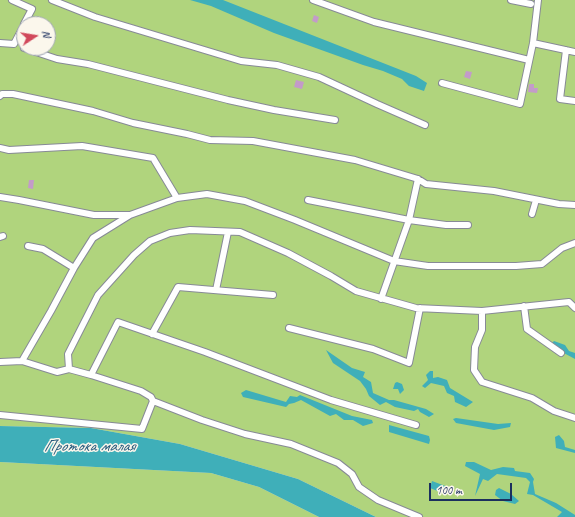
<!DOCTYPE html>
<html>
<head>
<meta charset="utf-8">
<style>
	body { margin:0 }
	#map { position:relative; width:575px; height:517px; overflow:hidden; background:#f3e6cd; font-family:Caveat,sans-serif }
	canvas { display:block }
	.north { position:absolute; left:16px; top:16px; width:40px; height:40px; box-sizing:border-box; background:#fbf7ec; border:1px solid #a1a7b3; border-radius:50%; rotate:78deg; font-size:11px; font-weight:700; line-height:16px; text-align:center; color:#1b2f5e }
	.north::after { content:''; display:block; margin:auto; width:14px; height:18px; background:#d1495b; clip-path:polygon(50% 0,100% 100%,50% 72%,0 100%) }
	.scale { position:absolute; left:429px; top:483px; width:83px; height:18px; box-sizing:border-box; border:2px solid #1b2f5e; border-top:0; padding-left:5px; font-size:12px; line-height:14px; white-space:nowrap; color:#1b2f5e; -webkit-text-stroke:3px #fbf7ec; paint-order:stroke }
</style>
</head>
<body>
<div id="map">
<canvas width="575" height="517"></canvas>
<div class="north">N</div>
<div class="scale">100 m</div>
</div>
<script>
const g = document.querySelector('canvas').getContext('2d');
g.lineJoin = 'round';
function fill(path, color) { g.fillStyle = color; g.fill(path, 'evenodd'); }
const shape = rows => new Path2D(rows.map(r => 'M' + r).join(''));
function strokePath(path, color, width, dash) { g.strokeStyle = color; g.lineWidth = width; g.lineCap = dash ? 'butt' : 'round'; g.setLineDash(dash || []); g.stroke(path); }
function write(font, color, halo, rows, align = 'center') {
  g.font = font + ' Caveat,sans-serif'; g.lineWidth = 3; g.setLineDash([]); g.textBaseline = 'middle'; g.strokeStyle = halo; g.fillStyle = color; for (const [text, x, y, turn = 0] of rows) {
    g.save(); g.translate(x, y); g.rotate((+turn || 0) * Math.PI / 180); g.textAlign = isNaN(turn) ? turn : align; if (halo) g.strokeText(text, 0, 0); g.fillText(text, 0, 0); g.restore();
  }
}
const green = shape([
	[0,0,575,0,575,517,376,517,298,479,180,444,91,428,0,426],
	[24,24,48,24,48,48,24,48],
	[0,462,211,473,259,487,319,517,0,517]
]);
const water = shape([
	[190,0,223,0,416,76,427,83,424,91,409,86,402,79,383,71,363,65,274,33,211,6],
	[554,341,565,345,569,351,575,353,575,359,560,351,551,344],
	[326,350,352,368,365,372,363,377,371,382,373,393,389,400,394,400,426,409,434,414,429,417,420,412,418,409,414,411,395,407,386,402,380,405,369,396,366,389,360,381,333,363],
	[430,371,433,371,433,378,438,377,447,380,450,388,473,402,466,407,455,402,454,396,447,393,444,386,431,383,425,388,422,386,428,380,426,375],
	[397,382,402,384,404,390,400,394,398,389,393,389,395,383],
	[246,390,286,402,290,396,297,397,300,395,352,416,372,420,373,423,363,426,353,420,344,420,336,414,330,416,301,400,294,403,289,404,286,407,243,397,241,393],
	[456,418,498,424,511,423,510,427,494,430,456,423,453,419],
	[389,425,429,436,430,440,429,444,389,432],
	[0,426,91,428,180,444,298,479,376,517,319,517,259,487,211,473,0,462],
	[559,435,564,441,565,447,575,450,575,453,556,448,555,437],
	[466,462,474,462,491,470,503,467,514,468,515,471,530,473,534,479,533,482,535,494,556,503,575,515,575,517,557,517,562,512,533,495,527,494,530,482,526,478,497,474,488,481,483,479,475,496,480,474,465,466],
	[432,481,448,487,445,494,430,488],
	[499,488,511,494,519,501,515,504,503,501,495,495,496,490]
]);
const building = shape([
	[314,15,319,17,317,23,312,21],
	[466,71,472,72,470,79,464,77],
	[296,80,304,82,302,89,294,87],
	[529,84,534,84,534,88,538,88,537,93,528,92],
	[29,180,34,180,33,189,28,188]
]);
const minor = shape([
	[12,0,32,9,24,24],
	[52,0,95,17,241,61,277,65,319,77,377,104,425,125],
	[313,0,374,22,529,60],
	[511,0,531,4],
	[0,43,14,44,24,25],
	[533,43,575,52],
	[24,48,57,59,88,64,228,100,274,110,335,120],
	[566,50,560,99,575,101],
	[442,83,520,104,533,43,538,0],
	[0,96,2,94,13,94,93,111,133,123,187,134,210,140,253,141,355,160,418,179,426,184,494,191,559,204,575,205],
	[0,148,9,150,82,146,153,158,177,198],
	[0,197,19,200,94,215,129,215],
	[308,200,409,220,446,225,468,225],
	[532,214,536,200],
	[0,237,3,236],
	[28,246,43,249,74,268],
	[216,290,228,232],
	[381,299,409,220,418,179],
	[524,306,527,329,561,353],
	[482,311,482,330,475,347,474,370,482,382,532,398,554,411,575,418],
	[289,328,373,349,409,363,420,308],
	[152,334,178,287,273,295],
	[22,361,51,311,74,268,93,238,130,215,177,198,207,194,245,201,295,220,394,261,428,266,516,266,542,264,562,248,575,243],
	[0,362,22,361,57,372,69,369,91,375,141,391,151,397,153,401,202,420,245,434,291,444,338,463,352,474,359,487,378,500,419,517],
	[69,369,68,354,98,295,134,255,150,241,170,233,190,230,240,232,288,253,331,276,356,291,416,308,482,311,569,302,575,308],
	[91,375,118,322,205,352,331,400,416,425],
	[0,415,142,429,153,401]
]);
const waterNames = [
	["Протока малая",89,447]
];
fill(green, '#b0d47d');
fill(water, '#3fafb9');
fill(building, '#c39bc9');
strokePath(minor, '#878a96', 8);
strokePath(minor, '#fff', 6);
write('italic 17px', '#285c7e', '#fbf7ec', waterNames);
</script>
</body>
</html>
